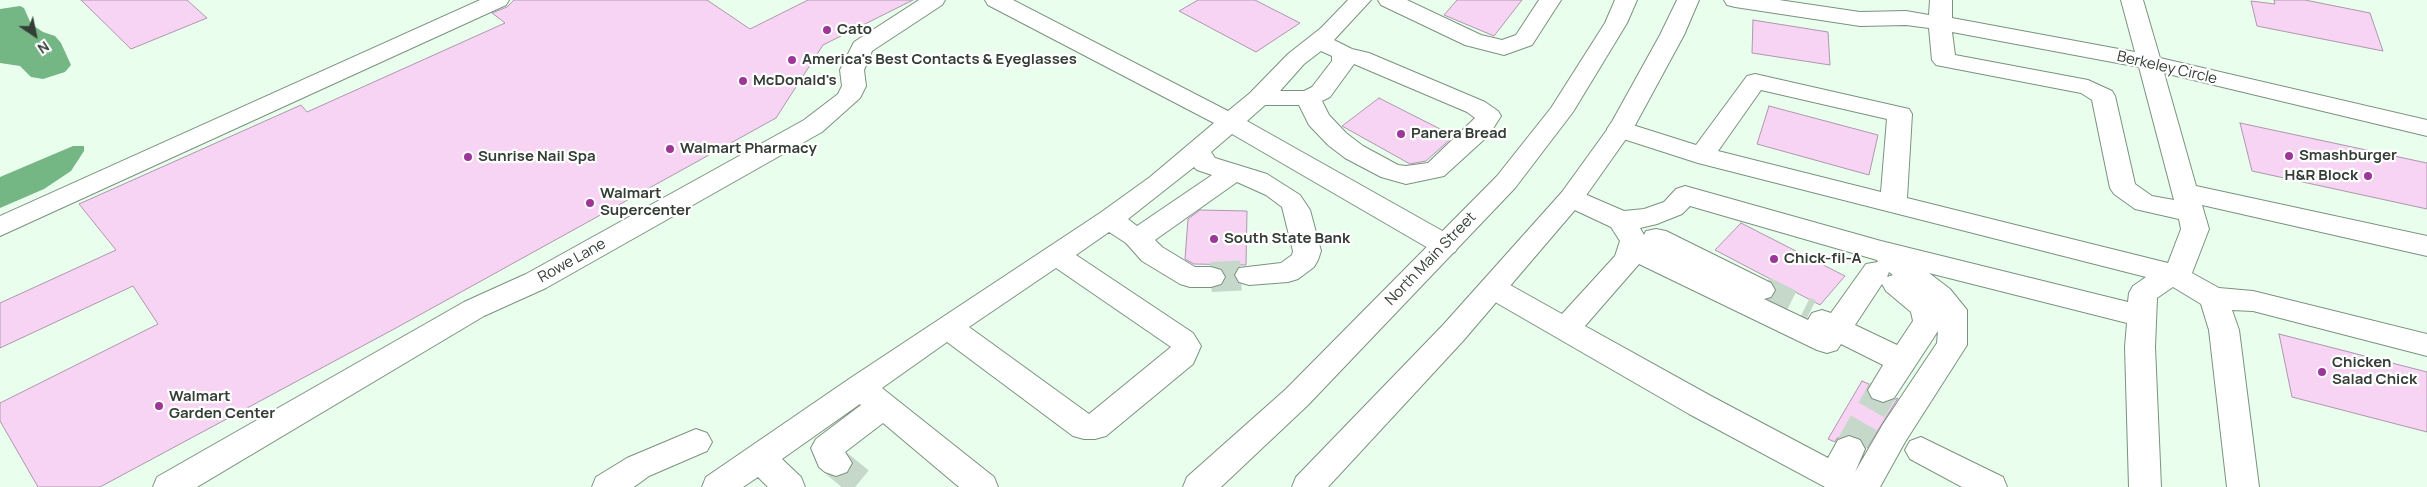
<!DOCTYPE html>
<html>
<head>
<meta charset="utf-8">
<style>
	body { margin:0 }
	#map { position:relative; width:2427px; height:487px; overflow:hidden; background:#eafeee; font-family:Manrope,sans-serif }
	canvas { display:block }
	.north { position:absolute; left:10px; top:10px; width:50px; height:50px; -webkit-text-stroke:4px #fff; paint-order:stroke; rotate:146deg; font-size:14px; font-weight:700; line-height:20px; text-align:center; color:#343e36 }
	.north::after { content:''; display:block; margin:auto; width:18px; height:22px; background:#343e36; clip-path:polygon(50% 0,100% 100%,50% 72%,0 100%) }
</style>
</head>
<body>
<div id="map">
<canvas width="2427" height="487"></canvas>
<div class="north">N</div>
</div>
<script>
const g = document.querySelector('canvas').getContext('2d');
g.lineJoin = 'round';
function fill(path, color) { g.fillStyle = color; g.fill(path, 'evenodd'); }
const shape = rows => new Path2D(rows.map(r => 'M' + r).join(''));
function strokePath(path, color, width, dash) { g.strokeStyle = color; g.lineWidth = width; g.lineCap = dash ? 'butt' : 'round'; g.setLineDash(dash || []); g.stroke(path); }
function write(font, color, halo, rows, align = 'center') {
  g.font = font + ' Manrope,sans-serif'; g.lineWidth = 4.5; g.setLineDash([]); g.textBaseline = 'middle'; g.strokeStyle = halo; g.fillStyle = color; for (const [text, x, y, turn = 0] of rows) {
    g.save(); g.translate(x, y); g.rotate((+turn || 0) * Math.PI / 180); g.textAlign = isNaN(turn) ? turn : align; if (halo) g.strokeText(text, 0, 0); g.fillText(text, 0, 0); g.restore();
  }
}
const water = shape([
	[20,6,24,8,31,24,43,32,55,36,61,43,71,65,65,72,43,79,31,77,20,66,0,63,0,9],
	[73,146,84,146,84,151,71,171,44,189,0,208,0,177]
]);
const building = shape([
	[81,0,187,0,207,18,131,49,81,0],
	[514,0,707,0,750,29,808,0,913,0,823,45,776,118,396,328,100,487,38,487,0,421,0,403,158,324,133,286,0,348,0,303,116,250,79,204,301,105,307,112,505,23,492,13,507,7,514,0],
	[1198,0,1255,0,1300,23,1256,52,1179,11,1198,0],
	[1457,0,1522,0,1494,36,1444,15,1457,0],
	[2274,0,2305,0,2370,13,2383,51,2257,26,2251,1,2275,4,2274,0],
	[1753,20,1828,32,1830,65,1752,53,1753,20],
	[1379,98,1454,136,1426,161,1410,164,1342,126,1379,98],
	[1769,106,1878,135,1869,175,1757,144,1769,106],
	[2240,123,2427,163,2427,209,2252,171,2240,123],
	[1200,210,1247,211,1246,265,1194,264,1185,259,1188,219,1200,210],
	[1741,223,1845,276,1820,305,1715,250,1741,223],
	[2279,334,2427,372,2427,432,2292,397,2279,334],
	[1862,381,1869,384,1866,391,1871,400,1884,404,1898,398,1867,448,1861,438,1850,434,1837,438,1835,442,1828,439,1862,381]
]);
const minorTunnel = shape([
	[1211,277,1249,275],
	[1763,291,1809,314],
	[1849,449,1883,390],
	[836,463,865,487]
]);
const minor = shape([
	[480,0,509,0,506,5,0,236,0,216,480,0],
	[919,0,945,0,942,5,872,51,864,70,866,86,860,98,822,132,546,288,484,316,197,487,153,487,157,477,464,302,526,274,804,120,838,94,842,86,840,70,854,42,919,0],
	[985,0,1013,0,1228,111,1250,93,1288,54,1321,28,1348,0,1371,0,1334,40,1352,49,1369,53,1485,102,1498,111,1501,116,1489,135,1444,176,1406,184,1381,177,1345,158,1328,145,1309,125,1299,105,1265,105,1247,121,1455,238,1459,245,1455,252,1445,255,1435,252,1232,134,1211,152,1215,158,1267,174,1300,195,1310,210,1321,251,1318,260,1314,267,1298,279,1288,282,1249,285,1239,282,1235,275,1239,268,1281,263,1292,255,1293,251,1282,207,1266,195,1237,182,1155,240,1162,247,1195,267,1211,267,1221,270,1225,277,1221,284,1211,287,1190,287,1180,284,1142,261,1126,243,1109,232,1076,255,1193,333,1201,346,1193,364,1106,436,1095,439,1084,439,1073,436,947,342,882,388,994,477,998,487,959,487,883,423,845,452,852,463,847,472,836,476,825,472,819,467,811,448,816,439,861,405,860,404,782,459,801,477,805,487,768,487,758,477,743,487,702,487,706,477,849,379,1100,213,1150,177,1214,123,988,5,985,0],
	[1321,51,1332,56,1332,61,1312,87,1304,91,1280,91,1304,64,1321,51],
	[1354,64,1467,112,1475,118,1428,163,1406,166,1398,165,1363,146,1346,133,1329,115,1322,101,1330,97,1354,64],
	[1194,167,1197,170,1212,175,1137,226,1128,219,1194,167],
	[1056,268,1171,347,1089,414,969,327,1056,268],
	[1378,0,1407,0,1481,35,1502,40,1516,35,1539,0,1561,0,1532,45,1504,55,1465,45,1381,5,1378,0],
	[1724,0,1779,0,1860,12,1906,11,1929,15,1930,0,1952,0,1952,18,2135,52,2121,0,2143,0,2160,58,2427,120,2427,136,2164,73,2196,186,2427,236,2427,256,2202,205,2209,229,2192,273,2219,288,2253,291,2427,334,2427,356,2253,311,2232,310,2239,330,2259,487,2227,487,2209,330,2201,304,2173,287,2157,298,2155,347,2161,487,2129,487,2125,347,2127,323,1929,273,1950,289,1967,310,1967,345,1905,442,1880,487,1825,487,1689,414,1483,295,1479,288,1483,281,1493,278,1503,281,1562,314,1615,256,1620,241,1611,227,1562,204,1558,198,1562,192,1571,189,1580,192,1624,211,1644,209,1664,202,1676,189,1685,186,1881,241,2128,302,2129,293,2133,286,2146,277,1698,163,1611,135,1607,129,1611,123,1620,121,1696,145,1747,76,1755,74,1909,109,1912,114,1907,198,2168,263,2181,229,2179,219,2135,209,2114,194,2110,188,2092,100,2081,93,1936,65,1932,60,1929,28,1906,25,1860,26,1735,7,1727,5,1724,0],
	[1952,32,2139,67,2174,200,2152,196,2135,184,2115,96,2112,91,2088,80,1955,55,1952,32],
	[1761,90,1887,119,1881,192,1718,151,1761,90],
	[1690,206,1877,260,1878,262,1866,264,1831,313,1822,310,1812,313,1808,320,1764,299,1771,297,1775,290,1771,283,1666,231,1656,229,1646,231,1644,235,1640,228,1657,224,1682,214,1690,206],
	[1639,264,1817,350,1827,353,1837,350,1841,344,1883,365,1868,390,1872,398,1883,402,1894,398,1938,331,1937,343,1883,424,1855,472,1865,449,1860,440,1849,436,1838,440,1828,458,1711,396,1585,326,1639,264],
	[1889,272,1893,275,1887,277,1889,272],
	[1882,284,1886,291,1911,312,1913,321,1897,345,1855,325,1882,284],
	[696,429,707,433,712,442,707,451,649,476,634,487,592,487,596,477,627,458,696,429],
	[1921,437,2003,477,2007,487,1962,487,1910,459,1905,450,1910,441,1921,437]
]);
const major = shape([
	[1615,0,1637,0,1627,23,1573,112,1515,188,1308,405,1221,487,1183,487,1187,477,1286,389,1497,176,1551,108,1605,23,1615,0],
	[1677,0,1699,0,1684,35,1633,129,1580,204,1463,341,1328,487,1292,487,1296,477,1443,325,1562,192,1609,127,1660,35,1677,0]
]);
const markers = [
	[827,30,5,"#9d3699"],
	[792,60,5,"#9d3699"],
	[743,81,5,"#9d3699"],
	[1401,134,5,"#9d3699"],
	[670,149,5,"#9d3699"],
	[2289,156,5,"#9d3699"],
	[468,157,5,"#9d3699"],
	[2368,176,5,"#9d3699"],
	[590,203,5,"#9d3699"],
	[1214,239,5,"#9d3699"],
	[1774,259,5,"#9d3699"],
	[2322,372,5,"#9d3699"],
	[159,406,5,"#9d3699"]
];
const poiNames = [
	["Cato",837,30],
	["America's Best Contacts & Eyeglasses",802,60],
	["McDonald's",753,81],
	["Panera Bread",1411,134],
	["Walmart Pharmacy",680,149],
	["Smashburger",2299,156],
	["Sunrise Nail Spa",478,157],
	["H&R Block",2358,176,"right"],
	["Walmart",600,194],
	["Supercenter",600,211],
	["South State Bank",1224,239],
	["Chick-fil-A",1784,259],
	["Chicken",2332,363],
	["Salad Chick",2332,380],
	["Walmart",169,397],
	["Garden Center",169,414]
];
const streetNames = [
	["Berkeley Circle",2167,68,13],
	["North Main Street",1431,259,-46],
	["Rowe Lane",572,261,-29]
];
fill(water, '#75b685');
fill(building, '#f8d4f4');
strokePath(building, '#ad97ab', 1);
strokePath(minorTunnel, '#c6d8c9', 30, [30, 15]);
strokePath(minor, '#7b927f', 2);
strokePath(major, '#7b927f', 2);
fill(minor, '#fff');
fill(major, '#fff');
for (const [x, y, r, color] of markers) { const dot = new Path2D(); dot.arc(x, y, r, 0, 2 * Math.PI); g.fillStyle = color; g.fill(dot); strokePath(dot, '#fff', 2); }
write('bold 15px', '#343e36', '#fff', poiNames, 'left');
write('15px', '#343e36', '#fff', streetNames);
</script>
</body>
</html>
